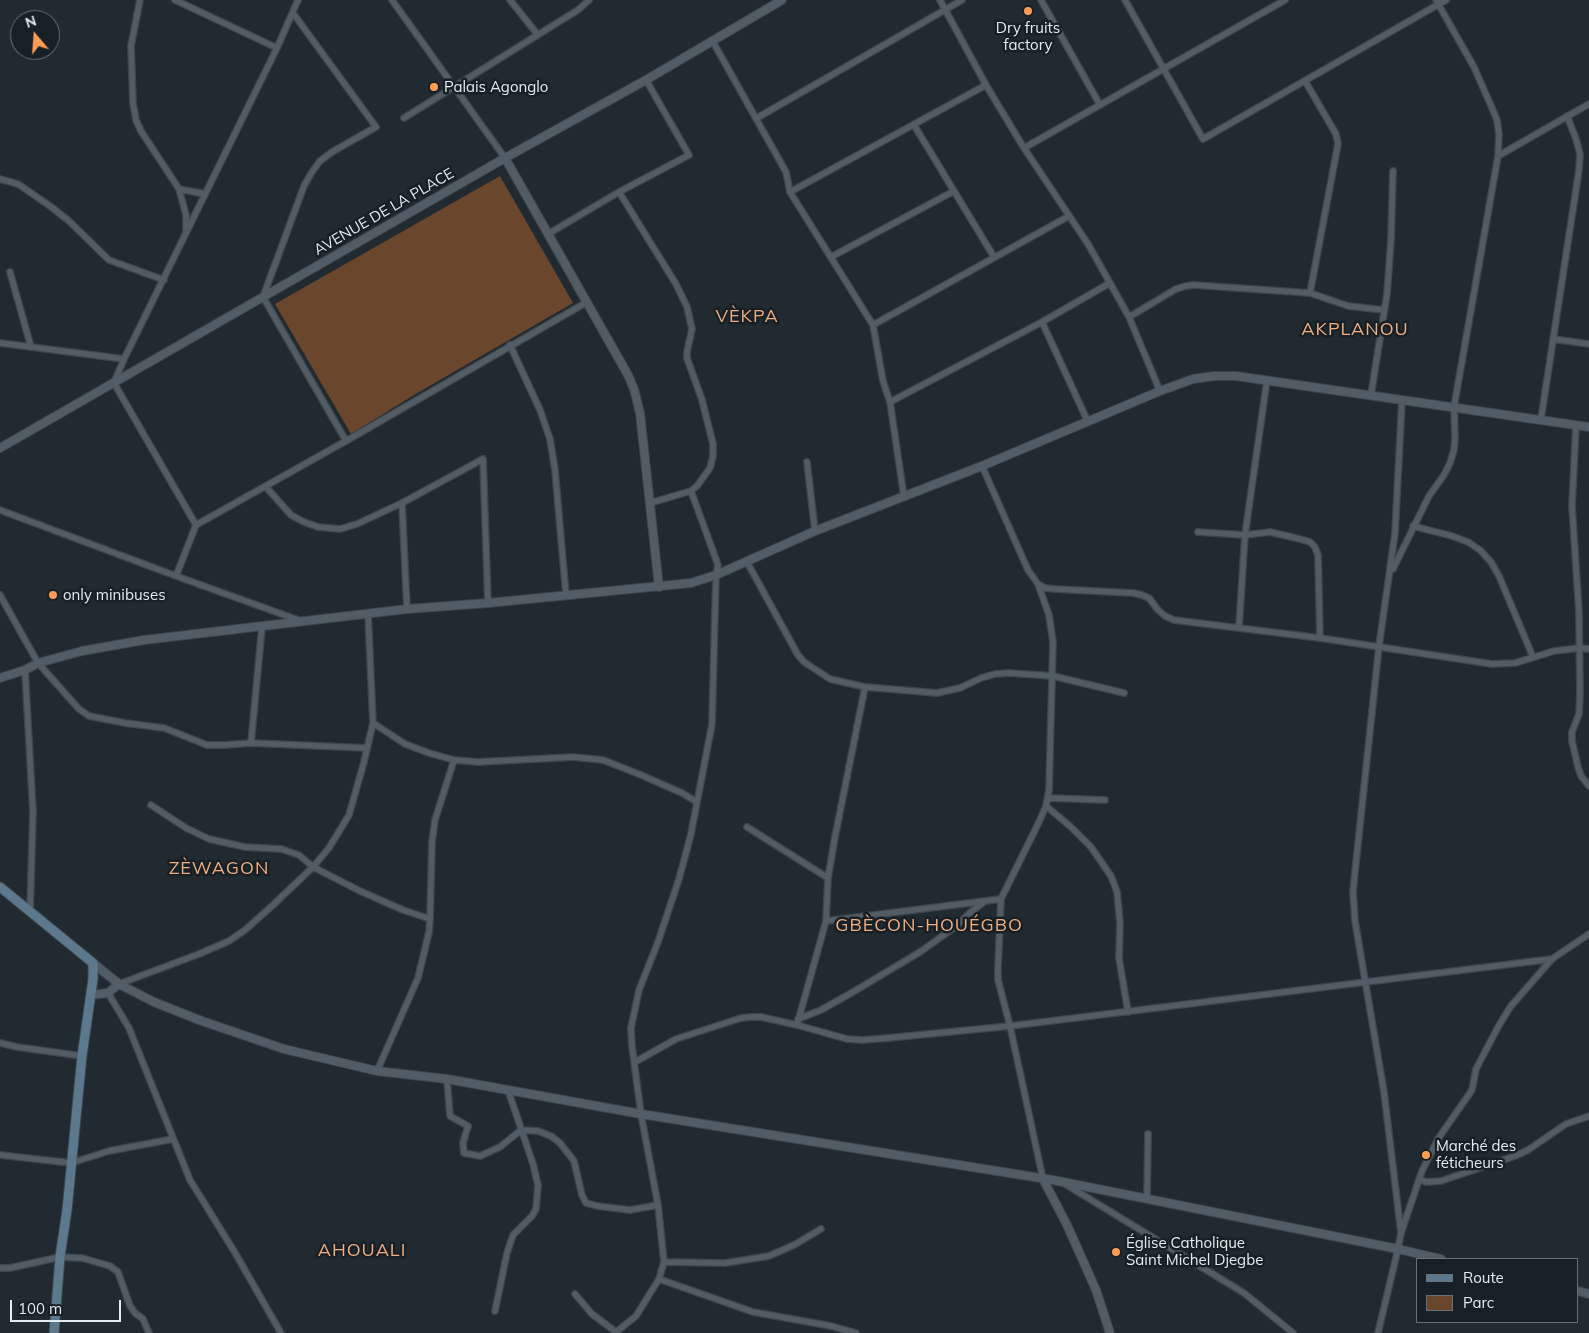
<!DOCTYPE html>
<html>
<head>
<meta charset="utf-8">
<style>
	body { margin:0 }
	#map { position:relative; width:1589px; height:1333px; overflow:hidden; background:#202a30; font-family:Mulish,sans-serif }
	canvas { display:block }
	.legend { position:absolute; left:1416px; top:1258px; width:162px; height:65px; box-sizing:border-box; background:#172026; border:1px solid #697176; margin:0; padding:6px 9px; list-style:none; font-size:15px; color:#e4ebef }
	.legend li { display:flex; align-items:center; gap:10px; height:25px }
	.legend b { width:25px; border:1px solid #697176 }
	.north { position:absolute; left:10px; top:10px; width:50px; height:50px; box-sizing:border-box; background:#172026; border:1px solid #697176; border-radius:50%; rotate:342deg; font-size:14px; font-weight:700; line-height:20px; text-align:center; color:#e4ebef }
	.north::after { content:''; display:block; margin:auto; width:18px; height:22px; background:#fd9d54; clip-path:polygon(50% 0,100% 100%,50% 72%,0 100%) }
	.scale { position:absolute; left:10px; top:1300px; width:111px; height:22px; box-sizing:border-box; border:2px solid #e4ebef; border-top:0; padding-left:6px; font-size:15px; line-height:18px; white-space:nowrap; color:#e4ebef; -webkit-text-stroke:4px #172026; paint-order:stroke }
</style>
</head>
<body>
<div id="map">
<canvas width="1589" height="1333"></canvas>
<ul class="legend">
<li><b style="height:6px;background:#5c788c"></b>Route</li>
<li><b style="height:14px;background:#6a462c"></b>Parc</li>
</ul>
<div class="north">N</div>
<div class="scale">100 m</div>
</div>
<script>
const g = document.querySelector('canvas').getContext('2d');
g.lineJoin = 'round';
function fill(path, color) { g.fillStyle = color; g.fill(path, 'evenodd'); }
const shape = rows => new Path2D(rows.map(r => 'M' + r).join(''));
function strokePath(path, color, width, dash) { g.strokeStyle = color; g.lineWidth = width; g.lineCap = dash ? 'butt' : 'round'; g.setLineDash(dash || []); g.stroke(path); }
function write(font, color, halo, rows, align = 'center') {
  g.font = font + ' Mulish,sans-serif'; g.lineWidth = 5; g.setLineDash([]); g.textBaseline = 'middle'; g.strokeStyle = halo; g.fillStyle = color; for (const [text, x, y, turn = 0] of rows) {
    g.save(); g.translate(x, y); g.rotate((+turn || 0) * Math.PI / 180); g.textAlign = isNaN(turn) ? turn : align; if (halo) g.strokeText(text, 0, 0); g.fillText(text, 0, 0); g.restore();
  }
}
const green = shape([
	[500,176,573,303,414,395,351,434,275,304]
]);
const minor = shape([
	[140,0,131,46,133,103,136,120,141,131,179,189,186,215,186,231],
	[175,0,277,48],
	[392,0,505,158],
	[510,0,538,35],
	[940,0,986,85,1024,148,1088,244,1110,283,1129,317,1160,391],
	[1041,0,1100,105],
	[1125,0,1203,139,1446,0],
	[293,13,376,127,332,152,320,161,312,172,304,186,263,297,346,441],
	[712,40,786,172,790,192,873,325,883,381,890,402,904,497],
	[1305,81,1336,134,1338,144,1310,293],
	[404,118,552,26,578,10,589,0],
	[757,118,962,0],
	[914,125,994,257],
	[1024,148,1285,0],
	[1498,156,1589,104],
	[0,179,18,184,50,206,69,221,109,260,164,280],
	[179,189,205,194],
	[619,192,676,284,687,307,692,329,687,352,687,358,702,400,713,444,713,456,710,468,697,486,691,491,650,503],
	[790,192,986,85],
	[548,234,619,192,689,155,646,80],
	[831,257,954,191],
	[10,272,31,347],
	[1129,317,1176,289,1186,286,1194,285,1310,293,1348,306,1384,310],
	[1042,322,1088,422],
	[873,325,1069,216],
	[1553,339,1589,344],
	[0,343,124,359],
	[510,345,540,410,550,439,555,470,566,595],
	[1371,395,1387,294,1391,240,1393,171],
	[890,402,1042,322,1110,283],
	[1541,419,1579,170,1580,154,1576,139,1567,116],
	[1576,425,1572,506,1579,612,1580,694,1579,714,1572,732,1572,741,1578,767,1581,776,1589,786],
	[807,462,815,531],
	[982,466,1028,570,1038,584,1045,588,1055,589,1133,593,1142,595,1149,598,1158,610,1165,616,1174,620,1320,638,1492,664,1515,663,1554,651,1580,648,1589,649],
	[266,487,291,515,304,522,318,527,340,529,357,524,402,503,483,459,488,603],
	[402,503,407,609],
	[0,510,176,576,301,621],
	[196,525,114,383,124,359,277,48,298,0],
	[1413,526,1452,536,1468,542,1480,550,1491,562,1499,576,1533,657],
	[1198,532,1245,535,1270,532,1300,539,1310,542,1315,547,1318,555,1320,638],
	[747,562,798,655,804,662,830,679,865,687,937,693,960,688,981,678,995,674,1009,673,1053,676,1124,693],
	[1393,569,1429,496,1444,475,1450,463,1454,450,1455,438,1454,407,1498,156,1499,134,1497,120,1492,108,1474,67,1436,0],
	[176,576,196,525,346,441,587,302],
	[1038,584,1049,615,1053,642,1049,790,1046,806,1039,822,1001,899,998,967,998,980,1010,1026,1043,1179],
	[0,595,38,663,79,709,89,716,125,723,164,728,207,745,225,745,251,743,367,748],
	[1239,627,1245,535,1267,380],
	[25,670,33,812,30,912],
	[373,723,405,744,429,753,454,760,478,762,573,757,603,760,641,775,682,793,697,802],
	[251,743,262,627],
	[1048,798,1105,800],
	[151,805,186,828,209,839,245,847,281,849,299,855,313,867,360,891,403,910,430,919],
	[1046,806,1071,827,1091,847,1111,876,1117,892,1120,923,1119,958,1128,1012],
	[747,827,828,878],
	[826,921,1001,899],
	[119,984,199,954,229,941,245,930,273,905,313,867,329,848,349,815,364,762,373,723,368,613],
	[108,993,129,1028,190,1180,234,1251,281,1333],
	[798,1019,821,1010,853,992,920,952,955,927,971,912,985,901],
	[797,1025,826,921,828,878,835,837,865,687],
	[0,1043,17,1047,82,1056],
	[635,1062,676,1039,741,1018,751,1017,761,1017,797,1025,847,1039,862,1040,888,1038,1010,1026,1552,959],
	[377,1071,418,978,429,932,430,919,432,842,435,820,454,760],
	[447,1079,450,1116,468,1126,463,1143,464,1153,480,1156,500,1147,521,1130,538,1131,551,1136,560,1143,574,1161,582,1195,586,1203,597,1206,630,1210,658,1205],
	[0,1155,71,1163,109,1151,173,1139],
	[1419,1179,1426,1182,1441,1181,1515,1156,1528,1150,1566,1124,1589,1116],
	[1065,1184,1244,1293,1293,1333],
	[1147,1199,1148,1134],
	[1401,1233,1384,1092,1355,921,1353,891,1379,646,1395,533,1402,400],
	[664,1262,725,1263,769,1256,794,1245,821,1229],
	[0,1268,10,1268,60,1257,82,1258,110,1266,118,1272,130,1306,135,1313,143,1319,149,1333],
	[659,1279,753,1312,831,1326,856,1333],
	[575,1294,592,1314,616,1332,636,1316,659,1279,664,1262,658,1205,641,1114,632,1046,631,1028,639,990,658,942,679,879,691,834,712,724,716,575,718,565,691,491],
	[495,1311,507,1253,513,1235,532,1216,536,1209,538,1185,533,1164,508,1090],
	[1378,1333,1398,1249,1401,1233,1422,1171,1438,1139,1472,1090,1476,1069,1498,1027,1511,1006,1552,959,1589,934]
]);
const tertiary = shape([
	[505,158,628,375,634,389,640,413,659,587],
	[0,448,505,158,646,80,782,0],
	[0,678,25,670,38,663,82,651,144,640,407,609,488,603,691,583,716,575,815,531,982,466,1160,391,1193,379,1214,376,1236,376,1589,427],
	[93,963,119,984,154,1002,199,1020,284,1049,377,1071,447,1079,641,1114,1053,1180,1398,1249,1441,1259],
	[91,995,108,993,119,984],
	[1043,1179,1067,1225,1096,1290,1110,1333],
	[1578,1291,1589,1294]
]);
const secondary = shape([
	[0,887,93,963,93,979,82,1056,67,1210,60,1257,54,1333]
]);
const markers = [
	[1028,11,5,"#fd9d54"],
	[434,87,5,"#fd9d54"],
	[53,595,5,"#fd9d54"],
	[1426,1155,5,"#fd9d54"],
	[1116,1252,5,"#fd9d54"]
];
const poiNames = [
	["Dry fruits",1028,28,"center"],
	["factory",1028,45,"center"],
	["Palais Agonglo",444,87],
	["only minibuses",63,595],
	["Marché des",1436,1146],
	["féticheurs",1436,1163],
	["Église Catholique",1126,1243],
	["Saint Michel Djegbe",1126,1260]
];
const streetNames = [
	["AVENUE DE LA PLACE",384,212,-30]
];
const quarterNames = [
	["VÈKPA",747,317],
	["AKPLANOU",1355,330],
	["ZÈWAGON",219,869],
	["GBÈCON-HOUÉGBO",929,926],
	["AHOUALI",362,1251]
];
fill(green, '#6a462c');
strokePath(minor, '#3e464c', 8);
strokePath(tertiary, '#3e464c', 10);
strokePath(secondary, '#3e464c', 11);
strokePath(minor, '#525c64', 5.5);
strokePath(tertiary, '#525c64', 8);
strokePath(secondary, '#5c788c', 9);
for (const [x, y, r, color] of markers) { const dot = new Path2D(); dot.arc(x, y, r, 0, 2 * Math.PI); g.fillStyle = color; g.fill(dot); strokePath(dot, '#172026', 2); }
write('15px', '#e4ebef', '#172026', poiNames, 'left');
write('15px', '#e4ebef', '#172026', streetNames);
g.letterSpacing = '1px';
write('18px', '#f0ad7f', '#172026', quarterNames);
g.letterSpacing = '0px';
</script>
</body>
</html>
